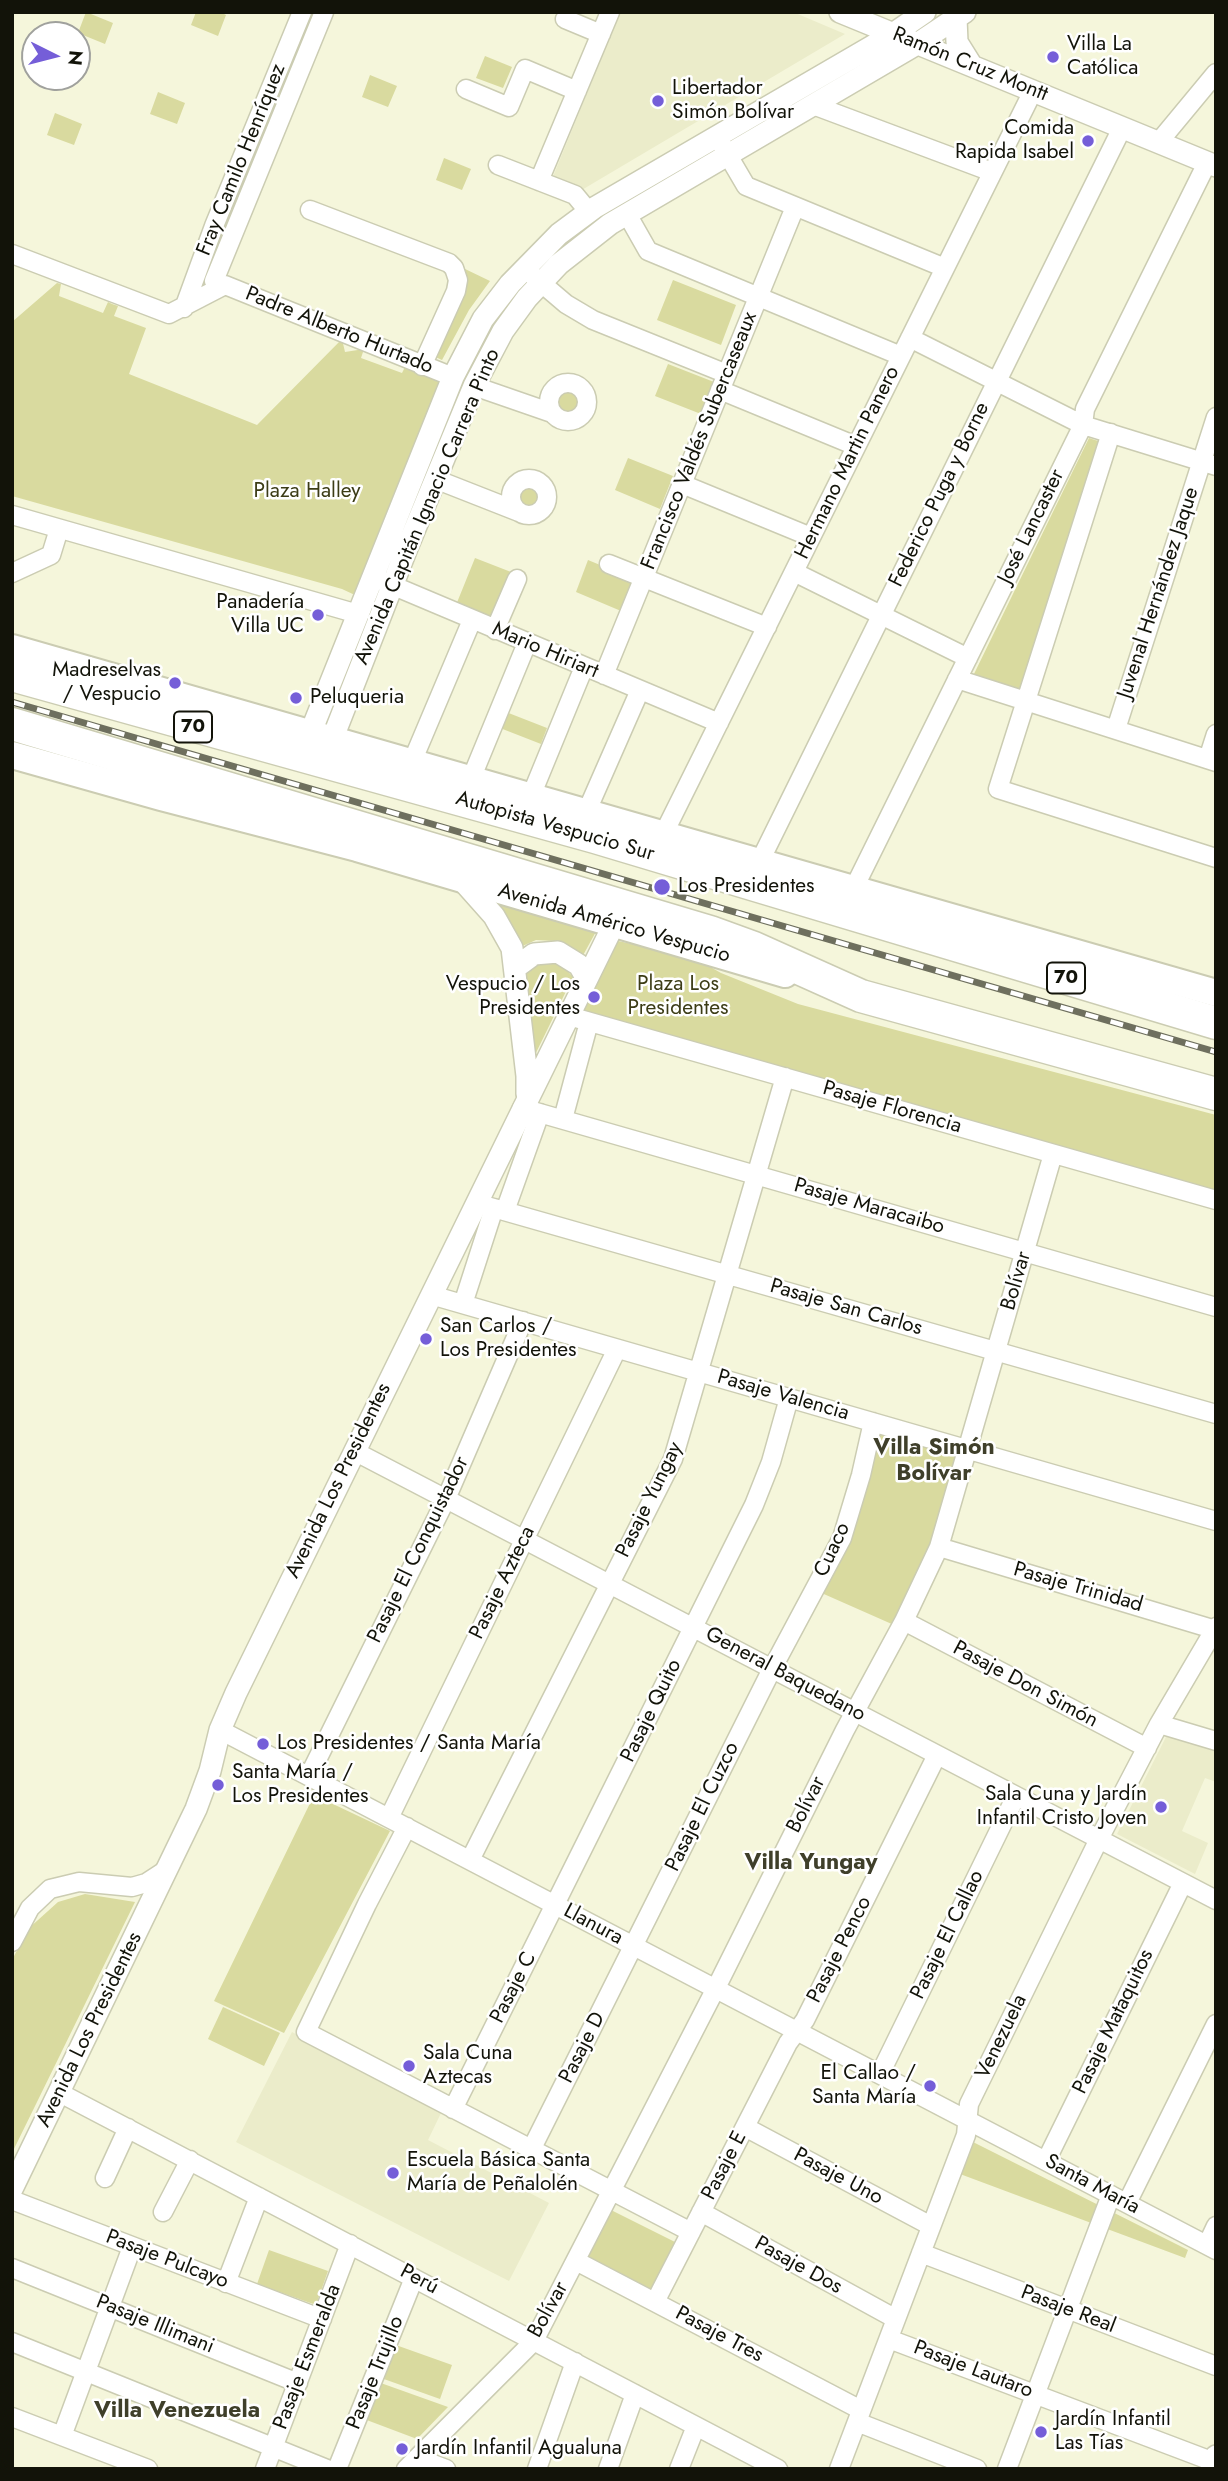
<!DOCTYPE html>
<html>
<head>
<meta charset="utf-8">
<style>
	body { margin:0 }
	#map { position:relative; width:1228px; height:2481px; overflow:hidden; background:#f5f6db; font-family:Jost,sans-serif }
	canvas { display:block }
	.frame { position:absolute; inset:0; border:14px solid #121309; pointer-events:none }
	.north { position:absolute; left:21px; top:21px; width:70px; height:70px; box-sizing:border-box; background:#fff; border:2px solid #a0a19d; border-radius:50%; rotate:96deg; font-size:19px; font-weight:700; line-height:28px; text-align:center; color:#121309 }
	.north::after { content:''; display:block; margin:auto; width:24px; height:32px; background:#755ed8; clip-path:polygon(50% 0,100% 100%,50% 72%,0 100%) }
</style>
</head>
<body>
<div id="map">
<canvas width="1228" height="2481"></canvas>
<div class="frame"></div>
<div class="north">N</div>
</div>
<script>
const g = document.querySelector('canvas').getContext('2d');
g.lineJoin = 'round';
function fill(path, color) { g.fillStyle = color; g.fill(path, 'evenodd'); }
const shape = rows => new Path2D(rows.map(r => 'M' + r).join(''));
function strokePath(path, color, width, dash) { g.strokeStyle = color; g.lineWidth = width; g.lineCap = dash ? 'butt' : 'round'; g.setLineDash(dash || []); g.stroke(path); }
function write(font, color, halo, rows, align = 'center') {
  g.font = font + ' Jost,sans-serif'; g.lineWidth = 5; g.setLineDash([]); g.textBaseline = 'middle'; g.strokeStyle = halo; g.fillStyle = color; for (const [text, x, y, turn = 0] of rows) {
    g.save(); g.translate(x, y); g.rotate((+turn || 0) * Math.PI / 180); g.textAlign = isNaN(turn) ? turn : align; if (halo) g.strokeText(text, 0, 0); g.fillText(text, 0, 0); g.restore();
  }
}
const built = shape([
	[620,12,793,12,845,34,580,191,552,179],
	[1168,1733,1216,1748,1216,1782,1205,1778,1182,1831,1208,1843,1195,1874,1117,1834],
	[292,2032,442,2111,428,2140,549,2203,509,2281,236,2142]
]);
const green = shape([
	[86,12,113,23,105,44,78,33],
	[196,12,220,12,226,15,218,36,191,25],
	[485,56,512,67,503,88,476,78],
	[370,75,397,86,388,107,362,97],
	[158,92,185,103,177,124,150,114],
	[55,113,82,124,74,145,47,135],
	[444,158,471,169,462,190,436,180],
	[463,268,490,281,469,310,442,360,431,355],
	[673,280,736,305,721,345,657,320],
	[57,283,61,284,59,296,103,313,108,302,112,304,118,306,114,316,146,328,129,374,257,425,342,339,345,352,364,349,361,358,402,373,406,365,443,383,357,596,342,589,12,496,12,322],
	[668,364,714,382,701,414,655,396],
	'554 402a14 14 0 1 1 28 0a14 14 0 1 1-28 0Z',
	[1089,438,1101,442,1021,691,973,676],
	[628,458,673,476,660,509,615,490],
	'515 497a14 14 0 1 1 28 0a14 14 0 1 1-28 0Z',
	[475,558,511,572,493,618,456,605],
	[588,560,634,579,621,611,576,592],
	[506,712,547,728,541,744,500,728],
	[483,896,598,928,581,959,566,945,554,941,536,940,518,948],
	[618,941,691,956,721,973,798,1004,1216,1115,1216,1196,580,1014],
	[551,962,563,966,573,977,531,1063,521,978,532,966],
	[874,1430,958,1452,931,1550,894,1625,817,1591],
	[314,1795,390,1831,284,2033,214,2001],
	[85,1894,135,1902,12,2153,12,1960,28,1929,58,1902],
	[223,2007,280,2033,264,2066,208,2039],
	[971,2141,1188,2250,1185,2258,960,2174],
	[609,2209,677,2243,649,2292,583,2260],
	[269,2250,328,2271,316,2305,257,2284],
	[393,2344,452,2365,440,2399,381,2378],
	[378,2382,448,2407,417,2439,364,2419]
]);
const minor = shape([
	[565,19,601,34],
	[466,89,509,107,525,69,577,91],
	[813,105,992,172],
	[1158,143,1216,73],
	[722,145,746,186,945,268],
	[498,165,575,195,589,212],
	[539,181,610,12],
	[310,210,449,263,454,268,458,280,456,291,422,366],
	[627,214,648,251,901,356],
	[12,254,169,314,225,285,453,377],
	[532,275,566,304,593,320,727,374],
	[214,281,324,12],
	[184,308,214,226,302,12],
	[910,338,1083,425,1216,466],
	'549 402a19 19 0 1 1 38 0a19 19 0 1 1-38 0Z',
	[474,386,552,413],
	[720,390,856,446],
	[1111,433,998,789,1216,858],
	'511 497a18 18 0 1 1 36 0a18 18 0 1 1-36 0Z',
	[435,479,519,512],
	[682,484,811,537],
	[12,515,358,614],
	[609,564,767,627],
	[794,572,968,658],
	[12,573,51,555,59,529],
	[382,581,719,723],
	[495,630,517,579],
	[604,675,795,207],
	[957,679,1216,762],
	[1116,729,1216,417],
	[1208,759,1216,734],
	[412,762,472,620],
	[471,779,527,643],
	[531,796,584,667],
	[586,813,640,690],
	[663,835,1033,91],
	[759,863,1122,128],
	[853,890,1083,425,1085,409,1207,163],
	[569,1016,1216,1200],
	[522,1108,1216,1307],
	[563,1119,589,1022],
	[476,1203,1216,1414],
	[505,1211,540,1113],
	[431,1295,1216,1521],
	[463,1304,494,1208],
	[354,1451,1216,1900],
	[939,1547,1216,1630],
	[904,1621,1147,1748],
	[1159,1724,1216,1741],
	[220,1730,1216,2250],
	[309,1776,446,1499,523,1321],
	[389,1818,617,1349],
	[407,1827,367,1904,306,2032,691,2232],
	[470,1860,673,1459,785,1077],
	[12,1942,30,1908,50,1889,79,1882,132,1887,146,1883,166,1870],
	[880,2074,1016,1796],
	[60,2093,778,2469],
	[453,2109,754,1505,771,1462,789,1398],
	[745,2127,931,2226],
	[531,2150,772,1669,842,1538,861,1475,873,1422],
	[1046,2161,1183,1883],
	[105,2178,128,2128],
	[12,2200,322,2319],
	[1127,2203,1216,2024],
	[163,2212,190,2160],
	[701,2212,896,2319],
	[1207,2245,1216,2226],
	[921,2253,1216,2366],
	[576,2261,861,2410],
	[12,2268,298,2383],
	[226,2283,259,2197],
	[655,2302,788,2043,805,2020,937,1755],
	[889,2339,1214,2462],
	[12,2342,327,2469],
	[12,2417,148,2469],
	[857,2422,977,2469],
	[62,2436,132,2247],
	[417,2458,446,2469],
	[265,2469,350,2244],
	[337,2469,414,2278],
	[406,2469,534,2341,716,1988,845,1730,904,1621,939,1547,1053,1154],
	[537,2469,575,2362],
	[608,2469,635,2394],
	[679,2469,696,2426],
	[839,2469,966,2135,969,2104,1099,1839,1159,1724,1216,1627],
	[1007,2469,1111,2195]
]);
const tertiary = shape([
	[840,12,1216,166],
	[956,18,957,42,972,66],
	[310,734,453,377,483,319,510,284,559,234,594,208,893,34,925,12],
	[332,740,407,548,474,386,503,331,527,298,559,264,610,224,917,44,965,12],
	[462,880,494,916,512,948,527,1076,527,1094],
	[515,968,534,954,558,952,579,965,587,979],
	[12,2189,196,1809,210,1771,220,1730,236,1693,614,924],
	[1211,2469,1216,2456]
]);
const primary = shape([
	[12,648,1216,993],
	[12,755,161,797,357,848,785,974]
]);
const motorway = shape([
	[12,675,595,837,1216,1023],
	[12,724,710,932,754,948,861,996,1216,1094]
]);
const rail = shape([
	[12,702,1216,1052]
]);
const markers = [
	[1053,57,7,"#755ed8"],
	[658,101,7,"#755ed8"],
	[1088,141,7,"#755ed8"],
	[318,615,7,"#755ed8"],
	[175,683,7,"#755ed8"],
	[296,698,7,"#755ed8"],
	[662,887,9,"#755ed8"],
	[594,997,7,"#755ed8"],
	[426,1339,7,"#755ed8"],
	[263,1744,7,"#755ed8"],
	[218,1785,7,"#755ed8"],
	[1161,1807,7,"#755ed8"],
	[409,2066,7,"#755ed8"],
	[930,2086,7,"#755ed8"],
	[393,2173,7,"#755ed8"],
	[1041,2432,7,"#755ed8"],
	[402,2449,7,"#755ed8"]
];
const shields = [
	[193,727,38],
	[1066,978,38]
];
const shieldNames = [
	["70",193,727],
	["70",1066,978]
];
const poiNames = [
	["Villa La",1067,45],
	["Católica",1067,69],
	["Libertador",672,89],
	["Simón Bolívar",672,113],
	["Comida",1074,129,"right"],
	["Rapida Isabel",1074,153,"right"],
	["Panadería",304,603,"right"],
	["Villa UC",304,627,"right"],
	["Madreselvas",161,671,"right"],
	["/ Vespucio",161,695,"right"],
	["Peluqueria",310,698],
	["Los Presidentes",678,887],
	["Vespucio / Los",580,985,"right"],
	["Presidentes",580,1009,"right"],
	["San Carlos /",440,1327],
	["Los Presidentes",440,1351],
	["Los Presidentes / Santa María",277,1744],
	["Santa María /",232,1773],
	["Los Presidentes",232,1797],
	["Sala Cuna y Jardín",1147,1795,"right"],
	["Infantil Cristo Joven",1147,1819,"right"],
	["Sala Cuna",423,2054],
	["Aztecas",423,2078],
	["El Callao /",916,2074,"right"],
	["Santa María",916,2098,"right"],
	["Escuela Básica Santa",407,2161],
	["María de Peñalolén",407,2185],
	["Jardín Infantil",1055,2420],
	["Las Tías",1055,2444],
	["Jardín Infantil Agualuna",416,2449]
];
const streetNames = [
	["Ramón Cruz Montt",970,65,22],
	["Fray Camilo Henríquez",242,160,-68],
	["Padre Alberto Hurtado",339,331,22],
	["Francisco Valdés Subercaseaux",700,441,-68],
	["Hermano Martin Panero",848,463,-64],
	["Federico Puga y Borne",940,495,-64],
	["Avenida Capitán Ignacio Carrera Pinto",428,507,-67],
	["José Lancaster",1032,527,-64],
	["Juvenal Hernández Jaque",1159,593,-72],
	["Mario Hiriart",545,651,23],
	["Autopista Vespucio Sur",555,827,16],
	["Avenida Américo Vespucio",614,924,16],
	["Pasaje Florencia",892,1108,16],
	["Pasaje Maracaibo",869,1207,16],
	["Bolívar",1017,1281,-74],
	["Pasaje San Carlos",846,1308,16],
	["Pasaje Valencia",783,1396,16],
	["Avenida Los Presidentes",339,1481,-64],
	["Pasaje Yungay",650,1500,-64],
	["Pasaje El Conquistador",419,1550,-64],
	["Cuaco",833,1550,-65],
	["Pasaje Azteca",503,1583,-64],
	["Pasaje Trinidad",1078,1588,16],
	["General Baquedano",785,1675,28],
	["Pasaje Don Simón",1025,1685,28],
	["Pasaje Quito",652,1711,-64],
	["Bolívar",807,1805,-63],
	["Pasaje El Cuzco",703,1807,-64],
	["Llanura",593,1925,28],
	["Pasaje El Callao",948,1935,-64],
	["Pasaje Penco",840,1950,-63],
	["Pasaje C",514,1988,-63],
	["Pasaje Mataquitos",1114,2022,-64],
	["Avenida Los Presidentes",90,2030,-64],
	["Venezuela",1002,2037,-64],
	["Pasaje D",583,2048,-63],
	["Pasaje E",725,2166,-63],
	["Pasaje Uno",838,2177,28],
	["Santa María",1092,2185,28],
	["Pasaje Pulcayo",167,2260,21],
	["Pasaje Dos",798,2266,29],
	["Perú",419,2280,28],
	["Bolívar",549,2310,-61],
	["Pasaje Real",1068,2310,21],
	["Pasaje Illimani",155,2325,22],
	["Pasaje Tres",719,2335,28],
	["Pasaje Esmeralda",308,2357,-69],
	["Pasaje Lautaro",973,2370,21],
	["Pasaje Trujillo",376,2373,-68]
];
const parkNames = [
	["Plaza Halley",307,492],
	["Plaza Los",678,985],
	["Presidentes",678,1009]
];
const neighbourhoodNames = [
	["Villa Simón",934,1448],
	["Bolívar",934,1474],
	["Villa Yungay",811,1863],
	["Villa Venezuela",177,2411]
];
fill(built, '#ebecca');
fill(green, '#d9da9f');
strokePath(minor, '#cbccb2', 21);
strokePath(tertiary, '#cbccb2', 24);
strokePath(primary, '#cbccb2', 30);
strokePath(motorway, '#cbccb2', 35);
strokePath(minor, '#fff', 18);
strokePath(tertiary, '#fff', 21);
strokePath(primary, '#fff', 26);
strokePath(motorway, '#fff', 32);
strokePath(rail, '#6e6f5e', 7);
strokePath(rail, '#fff', 4.5, [13]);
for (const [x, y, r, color] of markers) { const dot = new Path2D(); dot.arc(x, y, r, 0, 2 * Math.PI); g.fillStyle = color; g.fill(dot); strokePath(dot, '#fff', 2.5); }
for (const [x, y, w] of shields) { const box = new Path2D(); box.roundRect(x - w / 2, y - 15.5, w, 31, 5); g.fillStyle = '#fff'; g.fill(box); strokePath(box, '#121309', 2); }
write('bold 19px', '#121309', null, shieldNames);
write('21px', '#121309', '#fff', poiNames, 'left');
write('21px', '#121309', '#fff', streetNames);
write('21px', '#3c3c16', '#fff', parkNames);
write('bold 23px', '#3f3f2a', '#fff', neighbourhoodNames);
</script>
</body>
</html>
